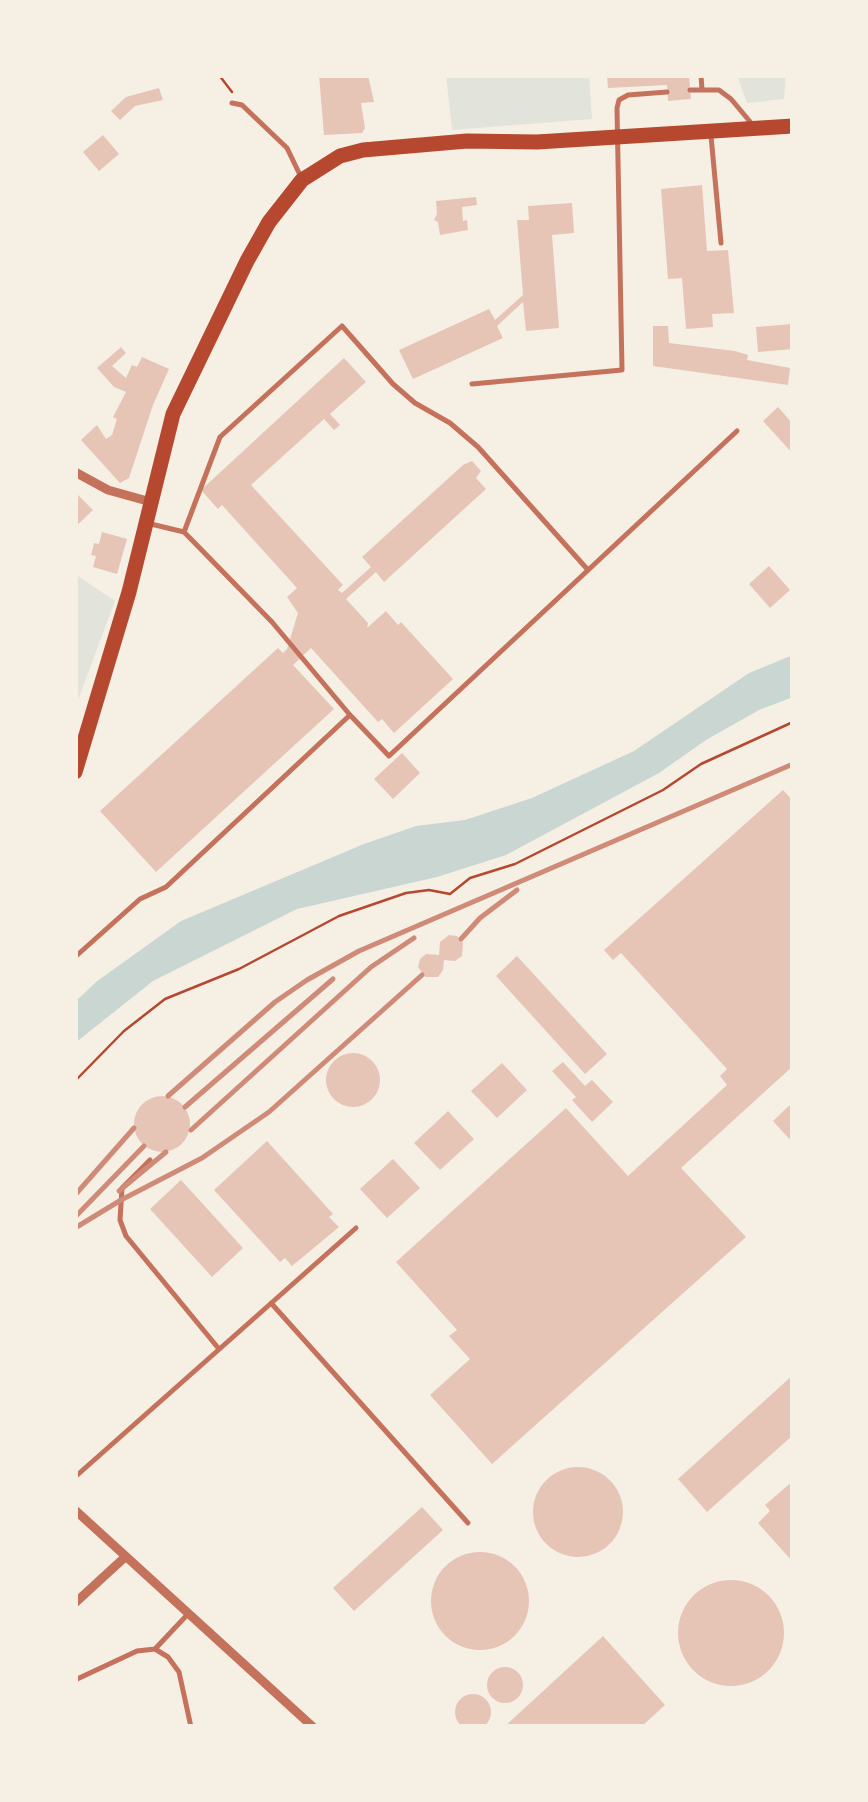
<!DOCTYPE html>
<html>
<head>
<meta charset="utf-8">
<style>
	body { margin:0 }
	#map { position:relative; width:868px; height:1802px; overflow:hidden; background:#f6efe4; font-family:Signika,sans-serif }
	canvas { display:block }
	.frame { position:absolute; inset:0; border:78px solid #f6efe4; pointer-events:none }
</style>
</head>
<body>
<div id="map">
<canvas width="868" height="1802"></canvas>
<div class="frame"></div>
</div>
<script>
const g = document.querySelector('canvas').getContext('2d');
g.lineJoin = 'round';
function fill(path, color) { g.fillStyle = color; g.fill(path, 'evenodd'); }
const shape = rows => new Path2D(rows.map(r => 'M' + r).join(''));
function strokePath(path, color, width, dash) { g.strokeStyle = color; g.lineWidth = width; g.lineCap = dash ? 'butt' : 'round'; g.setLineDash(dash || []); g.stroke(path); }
const green = shape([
	[446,75,589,75,592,119,452,130],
	[737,75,786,75,784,99,747,103],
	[75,574,115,601,75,708]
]);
const water = shape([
	[793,655,793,697,759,710,706,740,659,773,506,855,437,877,297,909,153,981,75,1043,75,1002,96,982,181,921,364,844,416,826,465,820,532,798,634,751,749,673]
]);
const building = shape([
	[319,75,368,75,374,102,361,103,365,128,362,133,324,135],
	[607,75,689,75,691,99,668,101,667,85,608,88],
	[159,88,163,100,135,106,120,120,111,111,126,97],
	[103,135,119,154,99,171,83,152],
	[702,185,707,251,728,250,734,313,712,314,713,327,686,329,682,278,668,279,661,189],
	[476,197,477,205,462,207,463,221,467,220,468,230,440,235,438,222,434,220,437,214,436,201],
	[572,203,574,233,552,235,559,328,526,331,523,302,497,326,503,338,413,379,399,350,489,309,495,320,523,295,517,220,529,220,528,206],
	[793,324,793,349,758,352,756,327],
	[653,326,668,326,669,343,735,351,748,355,747,360,790,368,788,385,653,366],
	[121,347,126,353,112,366,126,378,132,365,137,367,142,357,169,369,153,405,129,478,120,483,81,440,97,425,106,439,112,435,117,419,113,417,126,392,114,387,97,368],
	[344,358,366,382,330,414,340,425,334,430,324,419,251,485,343,585,338,590,342,593,371,567,362,557,463,465,472,461,481,471,476,478,486,489,384,582,376,572,346,599,368,623,367,628,386,611,398,625,401,622,453,679,394,733,382,719,378,722,311,648,293,665,334,709,156,872,100,811,278,648,283,653,287,649,298,613,287,597,297,588,222,505,218,509,201,490],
	[778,407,793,424,793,454,763,421],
	[75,492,93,510,75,527],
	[102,532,127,539,117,574,93,567,96,556,91,555,93,548,94,543,99,544],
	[769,566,790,590,770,608,749,584],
	[402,753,420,773,393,799,374,779],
	[783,790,793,801,793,1066,681,1168,746,1237,492,1464,430,1395,470,1359,449,1336,457,1330,396,1262,566,1108,628,1176,727,1085,720,1076,727,1069,621,953,613,960,604,950],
	[449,935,457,936,463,943,462,956,455,961,444,960,443,970,438,977,425,977,418,967,420,959,426,954,439,955,440,942],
	[517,956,607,1054,585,1074,496,976],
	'326 1080a27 27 0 1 1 54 0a27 27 0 1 1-54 0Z',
	[563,1062,585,1086,592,1080,613,1102,592,1122,572,1100,576,1097,552,1071],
	[502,1063,527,1090,497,1118,471,1091],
	'134 1124a28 28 0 1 1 56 0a28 28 0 1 1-56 0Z',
	[793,1102,793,1143,773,1121],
	[448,1111,474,1139,440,1170,414,1143],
	[267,1141,333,1214,329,1217,339,1227,292,1266,285,1258,280,1262,214,1190],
	[393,1159,420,1188,387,1218,360,1189],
	[181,1180,243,1248,212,1277,150,1209],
	[793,1375,793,1435,707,1512,678,1479],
	'533 1512a45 45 0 1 1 90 0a45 45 0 1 1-90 0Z',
	[793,1481,793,1562,758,1523,770,1511,765,1505],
	[422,1507,443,1530,354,1611,333,1588],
	'431 1601a49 49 0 1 1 98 0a49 49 0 1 1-98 0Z',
	'678 1633a53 53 0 1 1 106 0a53 53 0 1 1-106 0Z',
	[603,1636,665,1705,641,1727,504,1727],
	'487 1685a18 18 0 1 1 36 0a18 18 0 1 1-36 0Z',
	'455 1712a18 18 0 1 1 36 0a18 18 0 1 1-36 0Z'
]);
const path = shape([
	[219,75,232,92],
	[75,1081,124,1031,165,999,239,969,339,916,406,893,429,890,450,894,470,878,515,864,663,790,701,764,793,722]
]);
const service = shape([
	[701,75,702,90],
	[690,90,719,90,731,99,752,124],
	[232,103,242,105,287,148,300,175],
	[711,136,721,243],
	[472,384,622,370,617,108,619,100,628,95,667,92],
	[151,524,184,532,272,622,350,715],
	[184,532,220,437,342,326,393,384,415,403,450,423,478,447,588,570],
	[75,957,140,899,166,887,350,715,389,756,737,431],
	[150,1160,122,1188,120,1220,126,1236,219,1349],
	[271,1303,468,1523],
	[75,1477,356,1228],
	[155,1649,187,1615],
	[75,1680,137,1651,155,1649,168,1657,179,1672,191,1727]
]);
const minor = shape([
	[75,472,108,490,151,502],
	[75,1510,313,1727],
	[75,1603,124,1558]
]);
const primary = shape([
	[75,772,129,592,173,414,247,261,269,222,302,180,340,156,363,150,467,141,537,142,793,126]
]);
const rail = shape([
	[461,939,480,918,517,890],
	[168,1096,275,1002,307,980,359,951,793,764],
	[185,1107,333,979],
	[191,1130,371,967,414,938],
	[119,1191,166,1152],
	[75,1195,134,1128],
	[75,1217,144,1146],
	[75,1228,121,1200,202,1158,269,1112,422,975]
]);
fill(green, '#e2e4dc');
fill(water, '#c9d6d2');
fill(building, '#e6c5b7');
strokePath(path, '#b5482f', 2.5);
strokePath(service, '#c5725c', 5);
strokePath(minor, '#c5725c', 9);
strokePath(primary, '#b5482f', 15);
strokePath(rail, '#cf8b77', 5);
</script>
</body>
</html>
